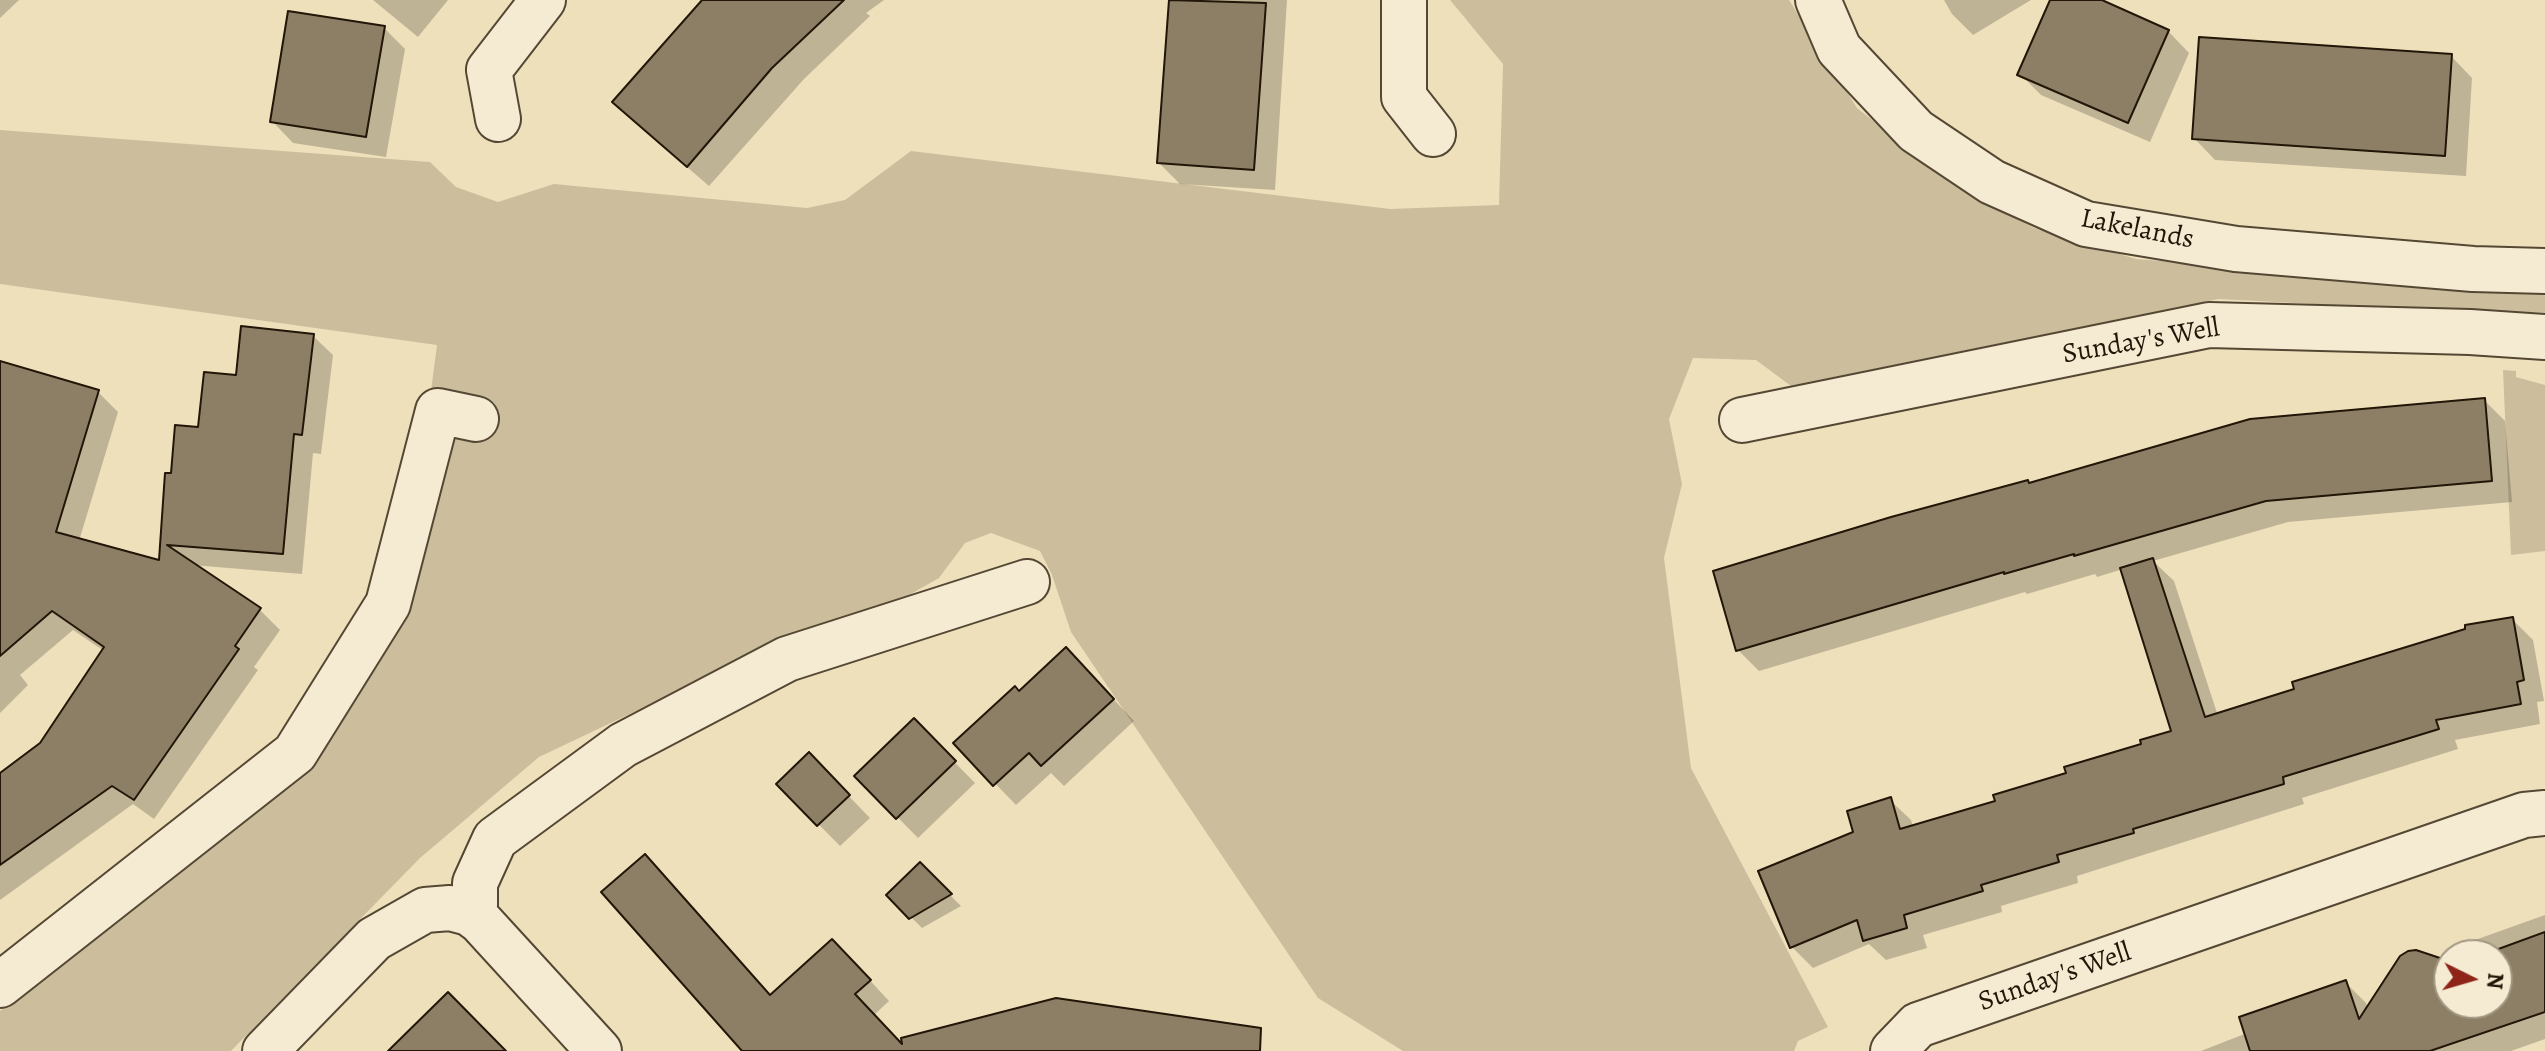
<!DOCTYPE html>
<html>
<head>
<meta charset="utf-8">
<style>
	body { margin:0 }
	#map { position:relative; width:2545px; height:1051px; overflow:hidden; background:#efe0bc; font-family:Alegreya,serif }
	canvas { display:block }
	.north { position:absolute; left:2433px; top:939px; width:80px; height:80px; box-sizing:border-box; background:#f5ebd3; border:2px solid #a09681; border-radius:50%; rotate:95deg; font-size:22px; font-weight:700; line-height:32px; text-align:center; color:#211607 }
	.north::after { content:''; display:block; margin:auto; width:28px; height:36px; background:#8f2418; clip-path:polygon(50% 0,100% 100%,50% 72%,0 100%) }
</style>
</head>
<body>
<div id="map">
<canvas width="2545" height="1051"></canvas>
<div class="north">N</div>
</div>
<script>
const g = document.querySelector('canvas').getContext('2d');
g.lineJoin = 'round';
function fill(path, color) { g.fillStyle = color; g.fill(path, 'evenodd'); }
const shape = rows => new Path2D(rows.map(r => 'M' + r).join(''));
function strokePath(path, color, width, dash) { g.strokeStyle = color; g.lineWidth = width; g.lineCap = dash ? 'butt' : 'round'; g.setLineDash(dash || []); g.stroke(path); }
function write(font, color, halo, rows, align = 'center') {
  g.font = font + ' Alegreya,serif'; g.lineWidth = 8; g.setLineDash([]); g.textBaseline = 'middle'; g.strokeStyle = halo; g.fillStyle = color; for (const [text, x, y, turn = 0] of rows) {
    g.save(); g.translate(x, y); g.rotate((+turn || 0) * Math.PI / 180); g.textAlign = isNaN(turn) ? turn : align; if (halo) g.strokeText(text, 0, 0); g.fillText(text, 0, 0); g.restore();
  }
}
const green = shape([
	[1450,0,1789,0,1857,108,1950,182,2034,228,2136,259,2434,281,2545,293,2545,320,2486,313,2219,299,1791,386,1756,360,1693,358,1669,419,1682,484,1664,558,1691,768,1828,1027,1798,1041,1794,1051,1403,1051,1318,998,1071,632,1052,575,1040,551,991,533,965,543,939,578,902,599,794,636,539,757,420,858,231,1051,0,1051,0,1011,313,763,402,615,437,345,0,284,0,130,430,162,456,187,498,202,554,184,807,208,845,200,911,151,1390,209,1499,205,1503,64],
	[2503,370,2516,371,2516,377,2545,385,2545,551,2511,555]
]);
const shadow = shape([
	[0,0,19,0,0,18],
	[373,0,448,0,418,37],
	[704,0,884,0,866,13,870,16,804,79,709,186,636,123],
	[1170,0,1287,0,1275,190,1180,184,1159,163],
	[1944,0,2031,0,1973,35,1952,14],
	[2052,0,2097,0,2168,31,2189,53,2150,142,2041,95,2020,74],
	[384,28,405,49,386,157,293,143,272,121],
	[2451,56,2472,78,2466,176,2215,160,2194,138],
	[313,336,333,355,321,454,313,453,302,574,192,565,260,610,280,630,254,667,258,670,154,819,133,804,0,900,0,776,42,745,104,651,73,630,20,675,28,685,0,713,0,380,98,392,118,412,79,541,161,563,173,476,200,429,237,377],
	[2484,400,2505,421,2512,502,2288,522,2153,561,2174,581,2218,716,2512,619,2533,640,2544,701,2537,702,2540,724,2455,740,2458,749,2302,798,2304,804,2077,876,2078,883,2001,906,2002,912,1923,935,1927,948,1886,960,1869,944,1813,968,1792,947,1856,833,1890,800,1911,820,1913,827,1997,803,2174,732,2123,569,2097,577,2095,574,2027,594,2025,592,1759,671,1738,650,2030,485],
	[1087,671,1134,721,1064,786,1051,773,1016,805,956,743,1019,693],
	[914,721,975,783,918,838,857,776],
	[809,755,870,818,840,846,779,784],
	[920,865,961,906,922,928,889,895],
	[2545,915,2545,1039,2511,1051,2201,1051,2247,1033,2345,982,2366,1003,2368,1009,2449,963,2449,1003,2497,1003,2497,955,2480,955,2475,940],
	[852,961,889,1001,874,1015,907,1051,745,1051,771,997]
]);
const building = shape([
	[702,0,844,0,772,68,687,167,612,102,702,0],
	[1169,0,1266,3,1254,170,1157,163,1169,0],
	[2050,0,2102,0,2169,30,2128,123,2017,75,2050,0],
	[288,11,385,26,366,137,270,122,288,11],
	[2199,37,2452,54,2445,156,2192,139,2199,37],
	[241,326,314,334,302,435,294,434,283,554,167,545,261,608,235,646,239,649,134,800,112,786,0,865,0,773,40,743,104,647,52,611,0,656,0,361,99,390,56,532,159,560,165,473,171,473,175,425,198,427,204,372,236,375,241,326],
	[2485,398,2492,481,2266,501,2074,556,2074,554,2004,574,2004,572,1736,651,1713,571,1891,517,2028,480,2029,483,2250,419,2485,398],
	[2153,558,2205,717,2294,689,2292,682,2465,629,2465,625,2513,617,2524,680,2517,682,2521,704,2436,720,2439,729,2283,777,2284,784,2133,829,2134,833,2057,855,2059,862,1981,885,1983,891,1904,915,1907,928,1863,941,1857,920,1790,948,1758,871,1853,832,1847,811,1891,797,1900,829,1995,801,1993,795,2066,773,2064,767,2141,744,2140,740,2171,731,2120,568,2153,558],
	[1066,647,1114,699,1041,766,1029,753,993,786,953,743,1015,686,1019,691,1066,647],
	[914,718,956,761,896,819,854,776,914,718],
	[809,752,850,795,817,826,776,784,809,752],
	[645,854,770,995,832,939,871,980,855,994,902,1044,901,1038,1056,998,1261,1028,1260,1051,742,1051,601,892,645,854],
	[920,862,952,894,909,919,886,895,920,862],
	[2545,932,2545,1012,2430,1051,2250,1051,2239,1017,2346,980,2359,1019,2400,956,2408,951,2416,950,2449,961,2449,1003,2497,1003,2497,955,2482,955,2545,932],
	[448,992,506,1051,388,1051,448,992]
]);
const minor = shape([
	[1404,0,1404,97,1433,134],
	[1818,0,1839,49,1916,131,1992,182,2086,224,2236,249,2473,269,2545,271],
	[498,119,489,70,543,0],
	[1742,420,2209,325,2470,332,2545,337],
	[469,913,480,921,599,1051],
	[0,985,295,753,388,604,438,411,476,419],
	[265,1051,374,939,425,910,450,908,469,913,475,905,475,883,495,839,623,745,787,659,1027,582],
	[1893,1051,1918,1025,2524,815,2545,813]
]);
const streetNames = [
	["Lakelands",2137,230,11],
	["Sunday's Well",2141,342,-10],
	["Sunday's Well",2055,978,-19]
];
fill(green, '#ccbe9d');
fill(shadow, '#0003');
fill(building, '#8c7f65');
strokePath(building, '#211607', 2);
strokePath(minor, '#544834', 48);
strokePath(minor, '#f5ebd3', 44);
write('28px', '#211607', '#f5ebd3', streetNames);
</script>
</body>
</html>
